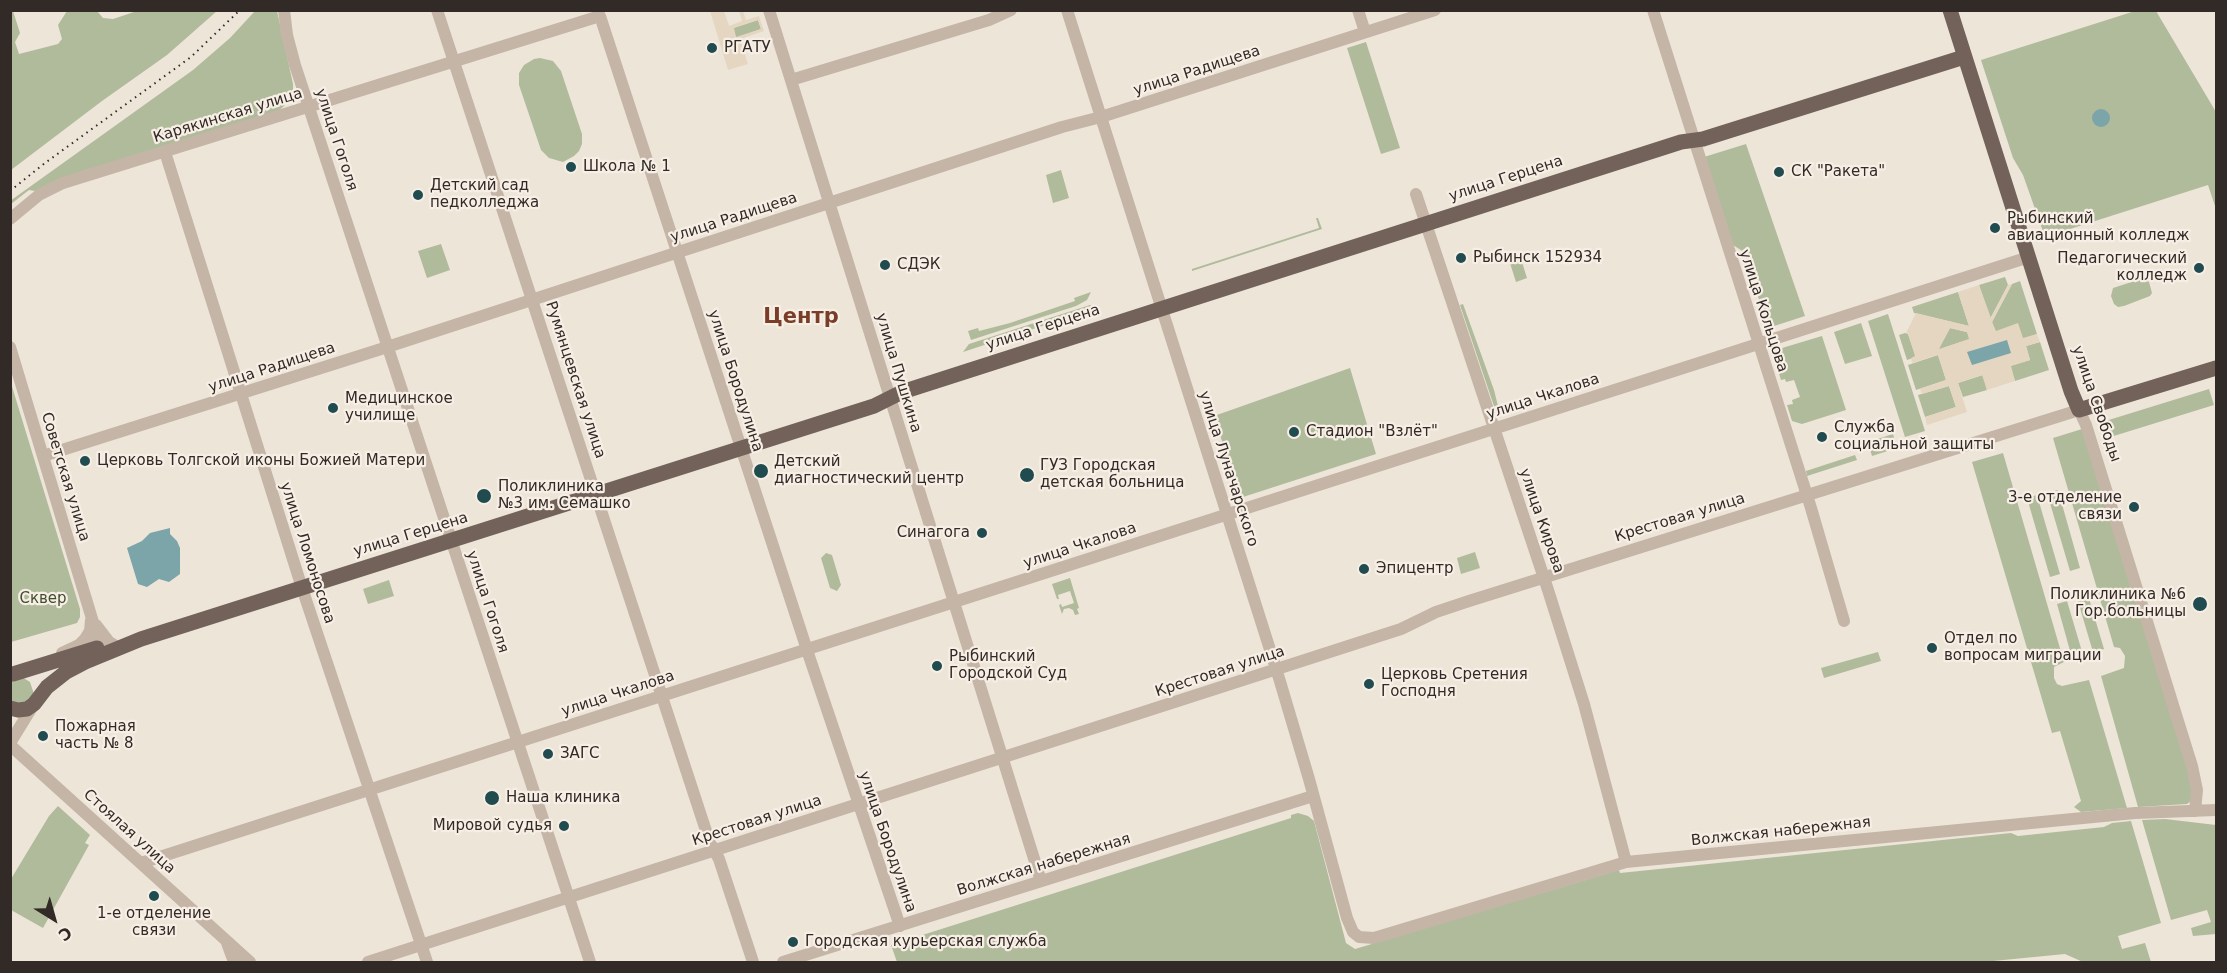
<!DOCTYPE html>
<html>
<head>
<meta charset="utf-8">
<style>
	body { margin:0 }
	#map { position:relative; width:2227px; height:973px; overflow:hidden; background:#eee5d9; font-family:"DejaVu Sans",sans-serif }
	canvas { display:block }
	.frame { position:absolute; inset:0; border:12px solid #322a26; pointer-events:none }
	.north { position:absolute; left:24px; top:889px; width:60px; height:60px; -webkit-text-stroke:4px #f7efe5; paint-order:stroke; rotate:143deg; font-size:16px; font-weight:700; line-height:24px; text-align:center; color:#322a26 }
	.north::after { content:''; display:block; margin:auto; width:21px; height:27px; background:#322a26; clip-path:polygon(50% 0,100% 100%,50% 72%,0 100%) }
</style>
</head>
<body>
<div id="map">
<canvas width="2227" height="973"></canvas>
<div class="frame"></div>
<div class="north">С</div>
</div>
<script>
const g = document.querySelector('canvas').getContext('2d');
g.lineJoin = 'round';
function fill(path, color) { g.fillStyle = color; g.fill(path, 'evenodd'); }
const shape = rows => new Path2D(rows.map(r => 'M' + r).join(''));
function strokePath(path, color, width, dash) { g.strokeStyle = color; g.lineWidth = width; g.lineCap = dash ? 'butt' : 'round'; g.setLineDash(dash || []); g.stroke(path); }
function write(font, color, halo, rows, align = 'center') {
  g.font = font + ' "DejaVu Sans",sans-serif'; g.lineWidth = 4.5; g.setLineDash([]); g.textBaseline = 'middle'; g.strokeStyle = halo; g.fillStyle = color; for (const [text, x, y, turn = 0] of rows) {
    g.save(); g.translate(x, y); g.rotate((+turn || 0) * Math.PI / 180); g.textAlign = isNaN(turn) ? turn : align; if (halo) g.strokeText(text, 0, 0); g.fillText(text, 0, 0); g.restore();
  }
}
const green = shape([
	[11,10,13,11,20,33,15,42,19,54,58,44,62,39,58,25,67,11,97,11,103,18,113,19,137,11,217,11,167,55,102,101,11,170],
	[255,11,277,11,293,84,293,92,284,106,277,112,61,178,35,191,29,190,11,204,10,201,193,70,230,38],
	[2135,11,2156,11,2216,112,2216,209,2208,185,2045,237,2023,175,2013,158,1981,60],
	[758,20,761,29,736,38,733,28],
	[1366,42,1400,148,1381,154,1347,48],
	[540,58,553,61,561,71,582,134,582,144,579,151,574,156,563,162,549,158,541,150,519,85,519,73,524,65,534,59],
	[1746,144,1805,316,1768,328,1744,252,1733,245,1704,157],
	[1061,170,1069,198,1053,203,1046,175],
	[1316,218,1318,218,1322,229,1192,271,1192,269,1319,228],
	[441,244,450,270,427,278,418,251],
	[1520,256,1527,278,1516,282,1509,260],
	[2005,277,2008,285,1990,319,1979,285],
	[2144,278,2149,282,2152,293,2150,296,2124,306,2118,307,2114,304,2111,296,2113,288],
	[2020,281,2037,334,2023,339,1995,331,1992,322,2012,284],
	[1091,292,1087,300,1076,306,971,340,968,331,978,328,979,331,1010,323,1075,301,1074,298],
	[1958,292,1969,326,1914,313,1912,307],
	[1463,304,1494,390,1499,410,1496,412,1460,305],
	[1090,305,1094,306,1091,310,963,352,969,344],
	[1888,314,1925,431,1905,437,1868,321],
	[1861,323,1872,356,1845,364,1834,332],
	[1950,328,1967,332,1970,339,1938,350],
	[1905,333,1908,334,1916,357,1907,360,1899,335],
	[1822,336,1846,410,1802,424,1792,421,1787,405,1793,404,1792,400,1800,397,1794,380,1786,382,1785,379,1781,380,1772,351],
	[2040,342,2049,370,2015,381,2010,366,2030,360,2026,346],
	[1938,355,1946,380,1916,390,1908,365],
	[1350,368,1376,454,1240,498,1214,416],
	[1983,375,1987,390,1963,397,1958,383],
	[10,380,80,609,80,617,77,623,11,642],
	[1949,386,1956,407,1925,417,1918,395],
	[2209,389,2214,405,2104,439,2099,423],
	[2082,429,2192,783,2191,801,2187,804,2138,807,2101,676,2124,668,2125,656,2120,648,2114,647,2053,438],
	[1893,434,1897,448,1872,456,1868,442],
	[2003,453,2064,662,2054,667,2054,678,2057,684,2062,686,2089,680,2127,808,2081,812,2074,807,2081,801,2060,731,2052,733,1972,462],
	[1855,455,1857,460,1807,476,1806,471],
	[2058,490,2080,568,2070,571,2047,493],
	[2037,495,2060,574,2050,577,2027,498],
	[1475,552,1480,568,1461,574,1457,558],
	[826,553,832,555,841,585,837,591,830,588,821,558],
	[1070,578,1079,608,1077,609,1079,614,1075,615,1073,610,1069,608,1064,609,1062,614,1059,605,1061,604,1062,607,1074,603,1070,591,1058,595,1059,599,1057,599,1052,584],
	[389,580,394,596,368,604,363,589],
	[2088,595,2104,649,2093,652,2077,598],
	[2067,601,2083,655,2072,658,2057,604],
	[1878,652,1881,661,1824,678,1821,668],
	[22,677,30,682,34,694,28,703,11,702,11,681],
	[58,806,90,835,85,843,89,845,43,928,11,910,11,879,49,816],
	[1298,813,1308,816,1314,821,1346,943,1355,949,1619,870,1620,873,2011,833,2018,836,2104,827,2112,823,2131,821,2161,923,2118,936,2122,949,2145,943,2151,962,2083,962,2065,954,1983,962,1344,962,1344,961,1337,962,897,962,891,945,1291,818,1291,815],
	[2165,819,2216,825,2216,934,2193,936,2191,928,2211,922,2207,910,2171,920,2142,820]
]);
const plaza = shape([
	[710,11,724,11,729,26,742,21,739,11,743,11,746,20,759,16,764,31,740,39,748,64,728,70],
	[758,20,761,29,736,37,734,28],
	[2012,284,1992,322,1996,331,2018,323,2023,338,2037,334,2040,342,2026,346,2030,360,2011,366,2015,381,1987,390,1982,375,1958,383,1967,412,1927,425,1925,417,1956,407,1949,386,1922,394,1920,389,1946,380,1938,355,1912,363,1911,358,1915,356,1908,334,1906,333,1916,313,1969,326,1958,292,1979,285,1991,318,2008,285],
	[1950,328,1967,332,1969,339,1939,349]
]);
const water = shape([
	'2092 118a9 9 0 1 1 18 0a9 9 0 1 1-18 0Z',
	[2007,340,2011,353,1972,365,1967,352],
	[170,528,170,534,177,541,180,548,180,574,169,582,159,579,147,587,138,584,127,548,142,541,150,533]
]);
const minor = shape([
	[284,10,287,35,295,65,590,962],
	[437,10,710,843,719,859,753,962],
	[769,10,1041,881],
	[1067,10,1279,678,1309,779,1347,918,1353,932,1359,937,1374,938,1626,862,2135,813,2216,810],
	[1358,10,1365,32],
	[1653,10,1811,508,1844,621],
	[791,80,989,20,1011,10],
	[165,152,302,588,427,962],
	[1416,194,1548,590,1584,704,1626,862],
	[10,219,39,195,63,183,600,16,810,659,900,926],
	[10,347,96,632,95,644,89,656],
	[43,456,378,350,1062,127,1101,117,1435,10],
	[96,625,109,642,114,645],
	[62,653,79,645,85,639,90,631,91,620],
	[10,743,34,704],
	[10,745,250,962],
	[141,863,2029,257],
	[227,943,234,962],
	[368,962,1401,629,1436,612,1469,601,2079,410,2086,425,2192,766,2197,790,2195,811],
	[783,962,1313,796]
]);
const major = shape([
	[1950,10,2071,391,2079,410,2216,368],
	[13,674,97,648],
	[10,708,18,710,27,709,34,704,47,687,66,672,85,662,141,639,874,406,902,392,1681,142,1703,139,1964,57]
]);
const rail = shape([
	[10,191,45,163,191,57,240,10]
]);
const markers = [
	[712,48,6,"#204b4f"],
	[571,167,6,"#204b4f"],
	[1779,172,6,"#204b4f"],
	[418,195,6,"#204b4f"],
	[1995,228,6,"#204b4f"],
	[1461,258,6,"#204b4f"],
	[885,265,6,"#204b4f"],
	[2199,268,6,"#204b4f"],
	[333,408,6,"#204b4f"],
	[1294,432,6,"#204b4f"],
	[1822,437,6,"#204b4f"],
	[85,461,6,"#204b4f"],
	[761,471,8,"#204b4f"],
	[1027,475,8,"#204b4f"],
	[484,496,8,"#204b4f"],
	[2134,507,6,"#204b4f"],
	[982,533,6,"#204b4f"],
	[1364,569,6,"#204b4f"],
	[2200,604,8,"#204b4f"],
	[1932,648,6,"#204b4f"],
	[937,666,6,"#204b4f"],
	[1369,684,6,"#204b4f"],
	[43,736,6,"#204b4f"],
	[548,754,6,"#204b4f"],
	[492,798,8,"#204b4f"],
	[564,826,6,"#204b4f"],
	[154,896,6,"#204b4f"],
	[793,942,6,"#204b4f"]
];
const poiNames = [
	["РГАТУ",724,48],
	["Школа № 1",583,167],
	["СК \"Ракета\"",1791,172],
	["Детский сад",430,186],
	["педколледжа",430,203],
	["Рыбинский",2007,219],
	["авиационный колледж",2007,236],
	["Рыбинск 152934",1473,258],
	["Педагогический",2187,259,"right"],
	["колледж",2187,276,"right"],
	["СДЭК",897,265],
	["Медицинское",345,399],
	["училище",345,416],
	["Служба",1834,428],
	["социальной защиты",1834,445],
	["Стадион \"Взлёт\"",1306,432],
	["Церковь Толгской иконы Божией Матери",97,461],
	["Детский",774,462],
	["диагностический центр",774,479],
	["ГУЗ Городская",1040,466],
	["детская больница",1040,483],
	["Поликлиника",498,487],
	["№3 им. Семашко",498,504],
	["3-е отделение",2122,498,"right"],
	["связи",2122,515,"right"],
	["Синагога",970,533,"right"],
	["Эпицентр",1376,569],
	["Поликлиника №6",2186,595,"right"],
	["Гор.больницы",2186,612,"right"],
	["Отдел по",1944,639],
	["вопросам миграции",1944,656],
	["Рыбинский",949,657],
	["Городской Суд",949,674],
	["Церковь Сретения",1381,675],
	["Господня",1381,692],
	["Пожарная",55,727],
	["часть № 8",55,744],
	["ЗАГС",560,754],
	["Наша клиника",506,798],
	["Мировой судья",552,826,"right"],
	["1-е отделение",154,914,"center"],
	["связи",154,931,"center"],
	["Городская курьерская служба",805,942]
];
const streetNames = [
	["улица Радищева",1197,71,-18],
	["Карякинская улица",228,116,-17],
	["улица Гоголя",336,140,72],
	["улица Герцена",1506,179,-18],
	["улица Радищева",734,218,-18],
	["улица Кольцова",1763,311,72],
	["улица Герцена",1043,328,-18],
	["улица Радищева",272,368,-18],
	["улица Пушкина",898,373,73],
	["Румянцевская улица",575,380,72],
	["улица Бородулина",735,381,72],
	["улица Чкалова",1543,397,-18],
	["улица Свободы",2096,404,71],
	["улица Луначарского",1228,469,72],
	["Советская улица",65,477,73],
	["Крестовая улица",1680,518,-17],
	["улица Кирова",1541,521,71],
	["улица Герцена",411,535,-17],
	["улица Чкалова",1080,546,-18],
	["улица Ломоносова",307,553,72],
	["улица Гоголя",487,602,72],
	["Крестовая улица",1220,672,-18],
	["улица Чкалова",618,694,-18],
	["Крестовая улица",757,821,-18],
	["Стоялая улица",129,832,42],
	["Волжская набережная",1781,832,-6],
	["улица Бородулина",887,842,71],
	["Волжская набережная",1044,865,-17]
];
const parkNames = [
	["Сквер",43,599]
];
const districtNames = [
	["Центр",801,318]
];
fill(green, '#b0bb9b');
fill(plaza, '#e5d6c1');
fill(water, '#7ba5a8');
strokePath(minor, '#c5b5a7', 12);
strokePath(major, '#736259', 15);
strokePath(rail, '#322a26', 2, [1.5, 4.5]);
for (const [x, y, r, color] of markers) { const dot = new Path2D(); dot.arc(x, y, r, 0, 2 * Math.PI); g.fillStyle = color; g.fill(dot); strokePath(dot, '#f7efe5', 2); }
write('15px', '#322a26', '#f7efe5', poiNames, 'left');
write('15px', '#322a26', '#f7efe5', streetNames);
write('15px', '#414e2d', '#f7efe5', parkNames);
write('bold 21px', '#793d28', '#f7efe5', districtNames);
</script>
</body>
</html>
